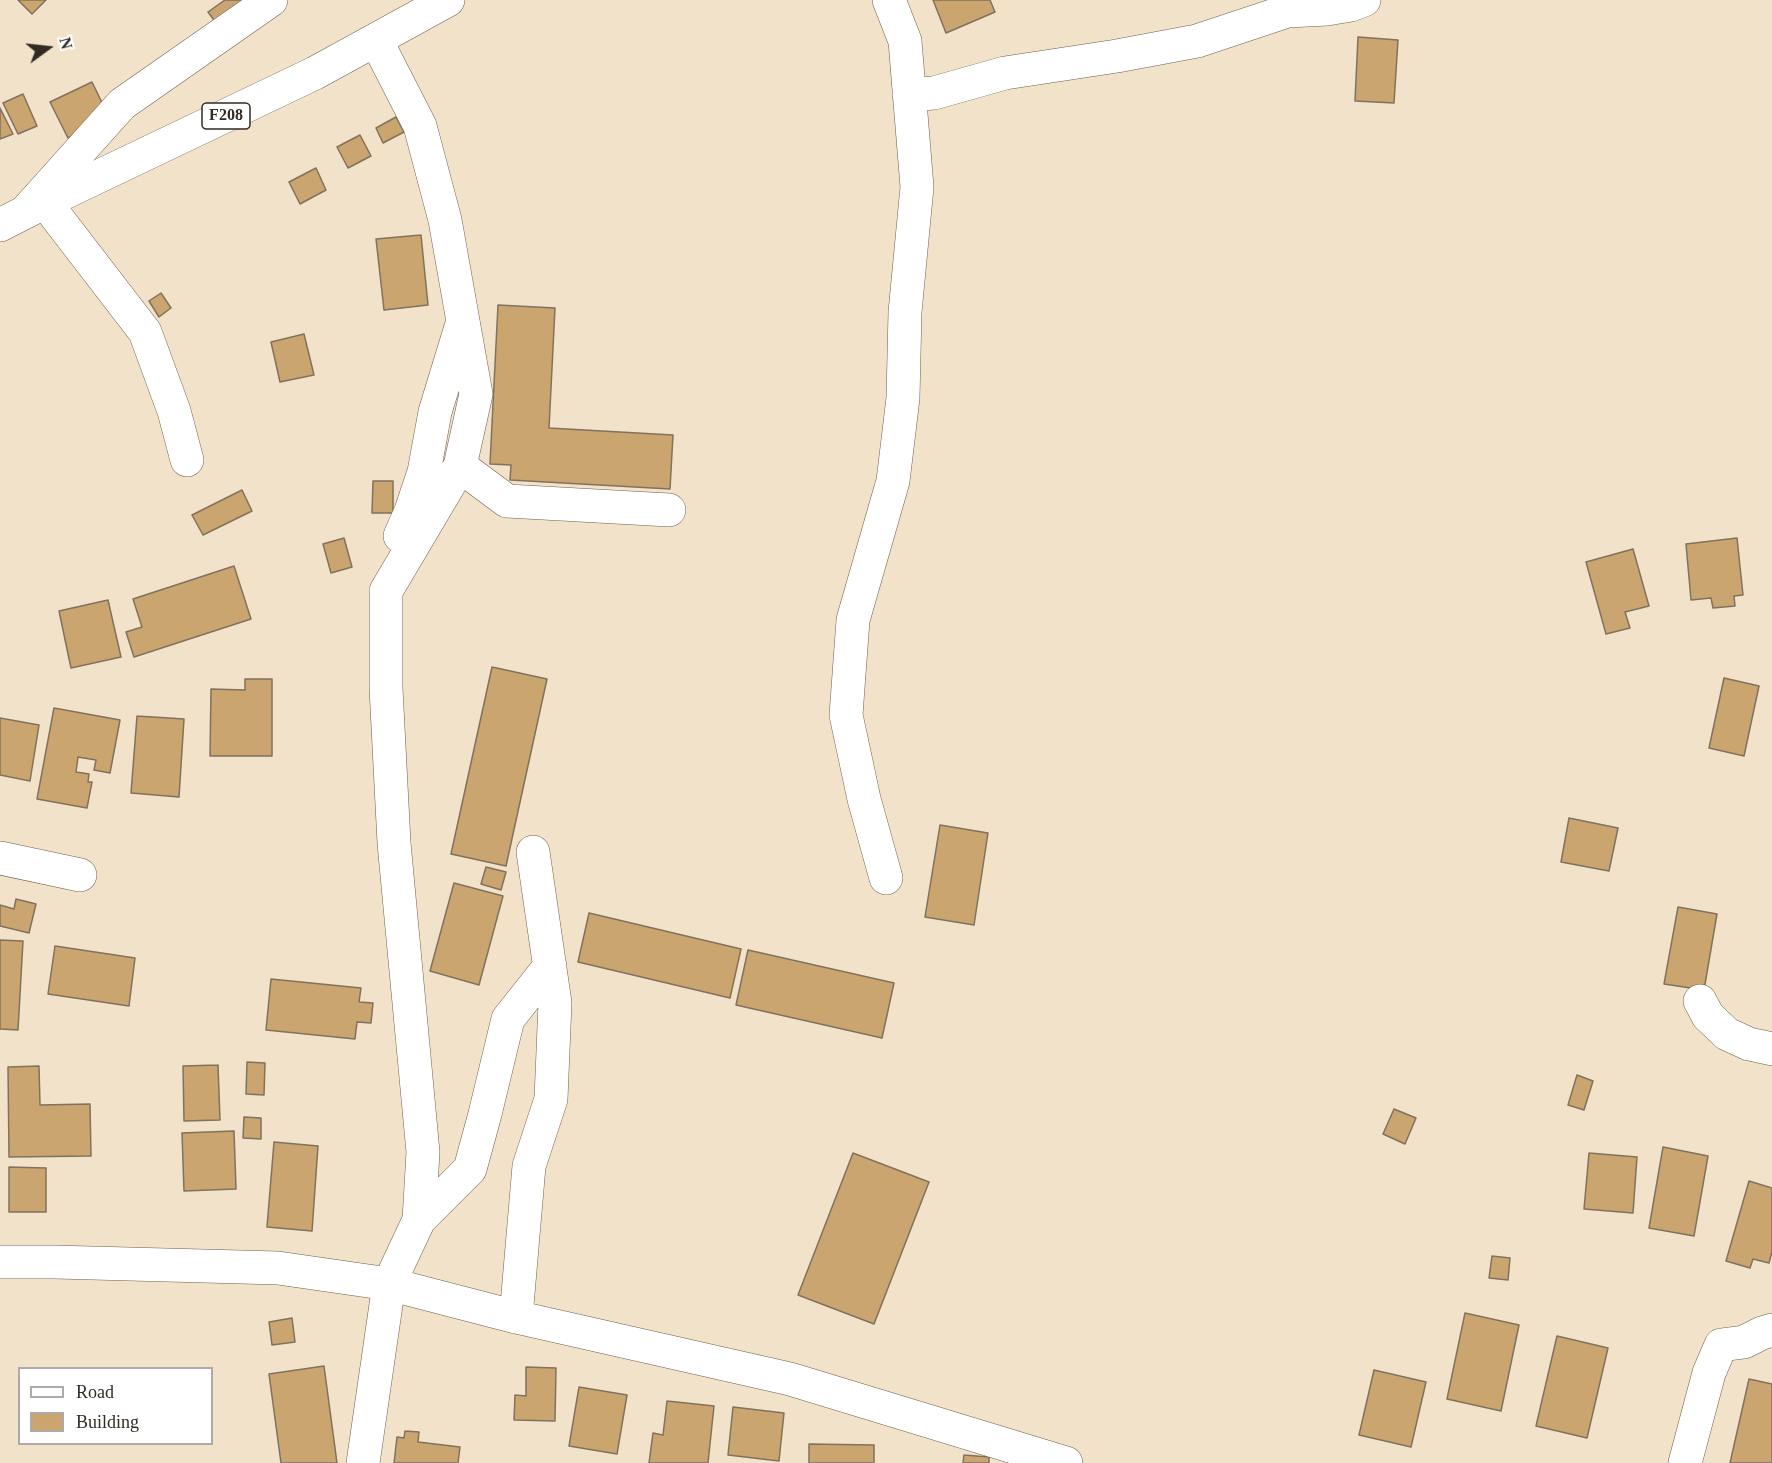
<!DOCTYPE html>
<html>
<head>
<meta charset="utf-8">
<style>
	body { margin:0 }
	#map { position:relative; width:1772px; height:1463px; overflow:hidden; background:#f2e2ca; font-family:Georgia,serif }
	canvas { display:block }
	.legend { position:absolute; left:18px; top:1367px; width:195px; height:78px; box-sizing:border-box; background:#fff; border:2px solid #adaaa7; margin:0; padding:8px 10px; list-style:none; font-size:18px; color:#312b22 }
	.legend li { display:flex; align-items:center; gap:12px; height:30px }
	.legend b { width:30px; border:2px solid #adaaa7 }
	.north { position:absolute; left:18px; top:18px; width:60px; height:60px; -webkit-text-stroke:4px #fff; paint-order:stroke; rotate:75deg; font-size:16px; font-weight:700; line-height:24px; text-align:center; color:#312b22 }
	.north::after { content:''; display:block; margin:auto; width:21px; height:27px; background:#312b22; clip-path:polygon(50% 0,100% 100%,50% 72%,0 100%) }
</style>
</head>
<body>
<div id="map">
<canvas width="1772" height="1463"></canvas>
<ul class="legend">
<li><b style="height:8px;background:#fff"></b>Road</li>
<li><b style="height:16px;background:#caa56f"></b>Building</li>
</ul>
<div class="north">N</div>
</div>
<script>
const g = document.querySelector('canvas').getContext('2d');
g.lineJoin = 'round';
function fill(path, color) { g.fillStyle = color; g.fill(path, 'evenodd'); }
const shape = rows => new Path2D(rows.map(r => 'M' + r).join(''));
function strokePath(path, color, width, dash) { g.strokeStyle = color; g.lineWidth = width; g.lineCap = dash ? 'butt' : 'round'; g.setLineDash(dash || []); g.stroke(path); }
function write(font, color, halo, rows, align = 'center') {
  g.font = font + ' Georgia,serif'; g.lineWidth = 5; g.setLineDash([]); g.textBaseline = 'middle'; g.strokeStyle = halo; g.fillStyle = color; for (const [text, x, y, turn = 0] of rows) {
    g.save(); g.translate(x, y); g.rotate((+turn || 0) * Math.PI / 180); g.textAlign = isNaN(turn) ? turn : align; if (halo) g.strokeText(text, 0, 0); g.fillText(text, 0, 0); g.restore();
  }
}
const building = shape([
	[18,0,46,0,32,14,18,0],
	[225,0,243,0,219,27,208,12,225,0],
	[933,0,990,0,995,12,946,33,933,0],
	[1358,37,1398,40,1394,103,1355,101,1358,37],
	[92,82,109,117,68,138,50,102,92,82],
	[23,94,37,126,18,134,3,103,23,94],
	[0,108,13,134,0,139,0,108],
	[396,117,404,132,383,143,376,128,396,117],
	[360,135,371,156,348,168,337,147,360,135],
	[316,168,326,190,300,204,289,182,316,168],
	[421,235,428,305,384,310,376,239,421,235],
	[161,293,171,308,159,317,149,301,161,293],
	[498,305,555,308,549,428,673,435,670,489,510,480,511,465,490,464,498,305],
	[304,334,314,375,280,382,271,342,304,334],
	[373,481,393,481,393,513,372,513,373,481],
	[242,490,252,511,203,535,192,515,242,490],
	[344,538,352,567,331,573,323,544,344,538],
	[1737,538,1743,595,1734,596,1735,606,1713,608,1711,598,1691,600,1686,544,1737,538],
	[1633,549,1649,606,1625,612,1630,628,1606,634,1586,562,1633,549],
	[234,566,251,619,134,657,126,632,142,627,133,599,234,566],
	[108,600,121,657,71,668,59,611,108,600],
	[492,667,547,679,506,866,451,854,492,667],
	[1724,678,1759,686,1744,756,1709,748,1724,678],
	[245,679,272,679,272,756,210,756,211,689,245,690,245,679],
	[54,708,120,720,110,773,94,770,96,760,78,757,76,772,89,774,88,782,92,782,87,808,37,799,54,708],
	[137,716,184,719,179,797,131,793,137,716],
	[0,718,39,725,30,781,0,775,0,718],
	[1569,818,1618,828,1609,871,1561,862,1569,818],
	[940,825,988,833,974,925,925,917,940,825],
	[486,867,506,872,501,890,481,884,486,867],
	[454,883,503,896,479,985,430,971,454,883],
	[16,899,36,904,29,933,0,926,0,905,14,909,16,899],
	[1678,907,1717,914,1704,990,1664,984,1678,907],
	[589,913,741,949,730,998,578,962,589,913],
	[0,940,23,941,18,1030,0,1029,0,940],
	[55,946,135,958,129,1006,48,994,55,946],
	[748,950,894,983,882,1038,736,1005,748,950],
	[271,979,361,988,359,1002,373,1003,371,1023,357,1022,355,1039,266,1030,271,979],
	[247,1062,265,1063,264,1095,246,1094,247,1062],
	[218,1065,220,1120,184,1121,183,1066,218,1065],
	[39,1066,40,1105,90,1104,91,1156,9,1157,8,1067,39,1066],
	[1577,1075,1593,1081,1584,1110,1568,1105,1577,1075],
	[1394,1109,1416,1118,1405,1144,1383,1134,1394,1109],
	[244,1117,261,1118,261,1139,243,1138,244,1117],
	[234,1131,236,1189,184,1191,182,1133,234,1131],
	[274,1142,318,1146,312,1231,267,1227,274,1142],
	[1663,1147,1708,1156,1694,1236,1649,1228,1663,1147],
	[853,1153,929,1182,874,1324,798,1295,853,1153],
	[1589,1153,1637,1157,1633,1213,1584,1209,1589,1153],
	[9,1167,46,1168,46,1212,9,1212,9,1167],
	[1749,1181,1772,1188,1772,1252,1769,1263,1753,1259,1750,1268,1726,1261,1749,1181],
	[1492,1256,1510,1258,1508,1280,1489,1278,1492,1256],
	[1465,1313,1519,1325,1501,1411,1447,1399,1465,1313],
	[292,1318,295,1342,272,1345,269,1322,292,1318],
	[1557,1336,1608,1348,1587,1438,1536,1426,1557,1336],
	[324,1366,337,1463,281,1463,269,1374,324,1366],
	[526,1367,556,1368,555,1421,514,1420,515,1395,526,1396,526,1367],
	[1374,1370,1426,1382,1411,1447,1359,1435,1374,1370],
	[1749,1379,1772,1384,1772,1463,1730,1463,1749,1379],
	[579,1387,627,1395,617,1454,569,1446,579,1387],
	[667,1401,714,1406,708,1463,649,1463,653,1433,663,1435,667,1401],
	[733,1407,784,1413,779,1461,728,1455,733,1407],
	[405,1431,419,1432,418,1442,460,1447,458,1463,394,1463,397,1437,404,1438,405,1431],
	[809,1444,874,1445,874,1463,809,1463,809,1444],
	[964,1455,989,1457,989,1463,963,1463,964,1455]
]);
const minor = shape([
	[909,95,934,93,1005,73,1117,56,1197,41,1287,11,1327,9,1351,5,1364,0],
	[45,202,145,332,174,411,187,460],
	[26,211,122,104,271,0],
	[460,466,507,501,669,510],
	[400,536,411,511,424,472,435,412,461,327],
	[0,858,80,875],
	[886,878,864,799,846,715,853,620,893,481,903,398,905,312,917,187,905,41,889,0],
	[1700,1001,1708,1016,1727,1034,1749,1044,1772,1049],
	[419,1220,470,1169,485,1114,508,1019,550,966],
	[0,1262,55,1262,278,1268,389,1284,516,1317,790,1379,1066,1463],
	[516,1317,529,1166,551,1099,555,1003,533,852],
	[363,1463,389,1284,419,1220,423,1152,394,843,386,688,386,591,460,466,476,394,445,220,420,126,376,40],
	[1685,1463,1709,1373,1721,1345,1744,1342,1762,1333,1772,1330]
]);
const major = shape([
	[0,225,45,202,315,73,448,0]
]);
const shields = [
	[226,116,48]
];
const shieldNames = [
	["F208",226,116]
];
fill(building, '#caa56f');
strokePath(building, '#81725d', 1.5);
strokePath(minor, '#6e604b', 34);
strokePath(major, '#6e604b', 34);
strokePath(minor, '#fff', 33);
strokePath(major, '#fff', 33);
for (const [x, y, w] of shields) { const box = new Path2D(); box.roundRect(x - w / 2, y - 13, w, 26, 4.5); g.fillStyle = '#fff'; g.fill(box); strokePath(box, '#312b22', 1.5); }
write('bold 16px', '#312b22', null, shieldNames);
</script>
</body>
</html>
